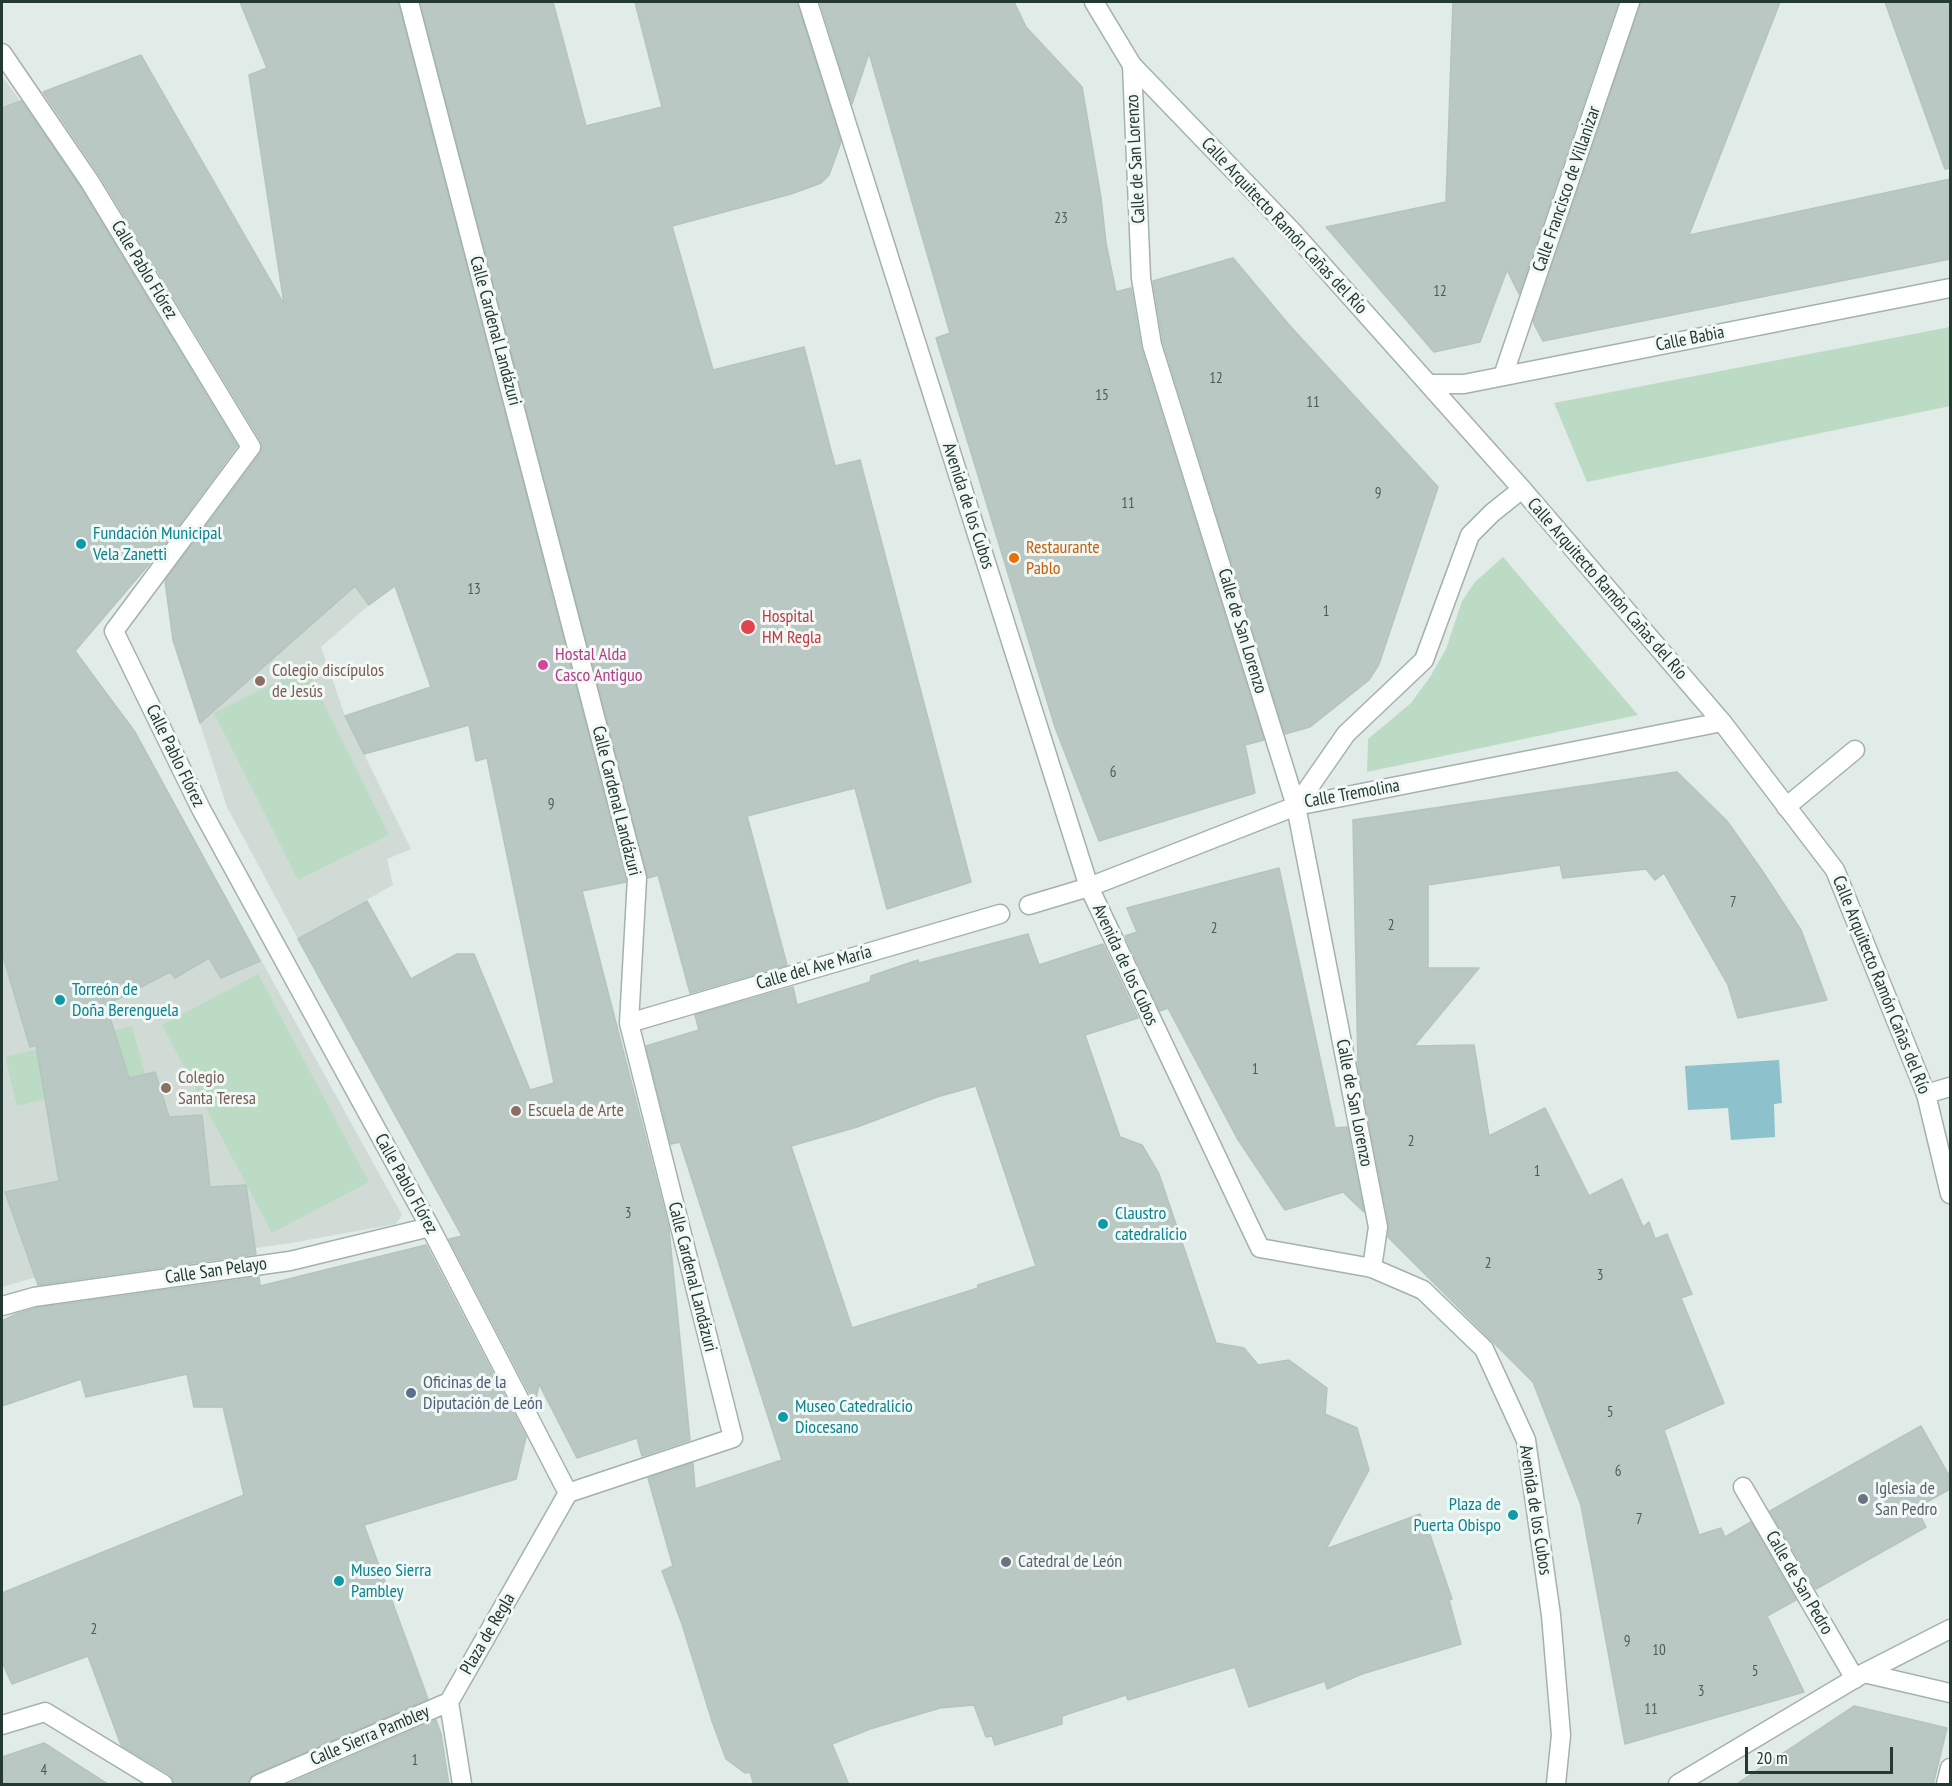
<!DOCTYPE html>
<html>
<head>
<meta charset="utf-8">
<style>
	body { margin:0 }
	#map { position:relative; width:1952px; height:1786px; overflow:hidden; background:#e1ebe7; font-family:"PT Sans Narrow",sans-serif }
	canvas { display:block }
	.frame { position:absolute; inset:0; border:3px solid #233a34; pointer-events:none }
	.scale { position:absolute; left:1745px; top:1747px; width:148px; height:27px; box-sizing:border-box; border:3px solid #233a34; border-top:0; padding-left:8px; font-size:18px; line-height:21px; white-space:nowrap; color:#233a34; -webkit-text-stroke:4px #f2f8f5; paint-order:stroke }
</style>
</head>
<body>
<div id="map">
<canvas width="1952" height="1786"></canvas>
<div class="frame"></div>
<div class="scale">20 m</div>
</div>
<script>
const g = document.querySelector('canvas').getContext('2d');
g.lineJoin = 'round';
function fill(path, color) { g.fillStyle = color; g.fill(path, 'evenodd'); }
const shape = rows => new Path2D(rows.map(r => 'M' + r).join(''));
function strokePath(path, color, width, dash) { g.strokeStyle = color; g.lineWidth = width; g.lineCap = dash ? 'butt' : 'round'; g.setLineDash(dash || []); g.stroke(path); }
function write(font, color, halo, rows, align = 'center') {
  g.font = font + ' "PT Sans Narrow",sans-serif'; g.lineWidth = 6; g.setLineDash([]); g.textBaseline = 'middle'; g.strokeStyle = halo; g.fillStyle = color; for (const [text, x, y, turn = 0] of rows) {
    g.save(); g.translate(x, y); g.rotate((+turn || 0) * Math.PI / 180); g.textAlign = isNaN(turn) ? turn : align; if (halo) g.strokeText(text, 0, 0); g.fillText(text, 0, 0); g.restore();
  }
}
const built = shape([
	[2,76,36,123,2,152],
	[355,586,369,605,321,647,345,716,411,849,387,859,393,885,298,939,227,807,173,640],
	[135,732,402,1215,396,1224,285,1244,36,1277,2,1287,2,851,58,820]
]);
const green = shape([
	[1950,327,1950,406,1587,482,1554,403],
	[1503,557,1638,715,1367,772,1368,739,1411,703,1430,677,1446,649,1462,601,1475,582],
	[306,667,389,835,298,880,214,713],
	[258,974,369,1182,272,1233,162,1025],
	[132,1026,145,1074,17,1106,5,1057]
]);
const water = shape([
	[1779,1060,1782,1103,1774,1104,1775,1137,1731,1140,1728,1108,1688,1110,1685,1066]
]);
const building = shape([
	[240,2,398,2,626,879,626,882,582,891,669,1229,690,1440,642,1456,637,1438,577,1458,539,1384,535,1404,449,1239,462,1236,298,939,367,901,411,979,457,954,474,954,530,1090,554,1083,487,758,476,761,469,725,364,754,345,716,431,687,395,586,369,605,355,586,200,723,173,640,165,581,260,454,262,447,261,441,100,176,43,92,141,55,284,304,249,75,267,68,240,2],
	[420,2,553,2,586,126,662,107,635,2,797,2,841,142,829,175,821,183,791,194,672,226,713,370,804,347,835,466,860,460,971,882,887,909,855,788,747,816,787,965,690,993,658,875,648,878,420,2],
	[820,2,1014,2,1026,27,1082,87,1101,198,1106,243,1116,292,1131,288,1141,348,1264,740,1245,745,1255,793,1099,841,1055,727,936,338,950,333,869,53,852,104,820,2],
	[1453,2,1618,2,1519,294,1507,270,1480,342,1434,352,1326,227,1446,202,1453,2],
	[1641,2,1780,2,1689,235,1950,179,1950,259,1543,341,1533,322,1641,2],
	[1885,2,1950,2,1950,168,1945,169,1885,2],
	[21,101,81,188,237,446,156,556,75,651,135,732,260,961,221,978,209,958,175,978,170,972,106,1005,129,1078,155,1072,169,1117,202,1115,210,1187,246,1185,256,1254,38,1285,5,1192,59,1181,36,1045,30,1047,2,953,2,108,21,101],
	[1233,258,1290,326,1438,487,1379,664,1369,680,1310,727,1285,734,1163,342,1153,281,1233,258],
	[1677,772,1727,821,1763,872,1801,930,1827,1000,1738,1018,1728,985,1664,873,1655,880,1646,869,1563,878,1560,865,1428,885,1428,968,1479,968,1414,1046,1474,1045,1489,1136,1545,1108,1589,1196,1622,1179,1643,1227,1649,1222,1655,1239,1667,1234,1692,1294,1681,1298,1724,1403,1664,1430,1699,1535,1721,1528,1725,1537,1751,1522,1796,1600,1767,1616,1804,1692,1625,1744,1581,1505,1533,1382,1388,1237,1389,1225,1358,1066,1353,820,1677,772],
	[1279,868,1335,1128,1347,1127,1364,1212,1343,1192,1285,1210,1237,1138,1168,1008,1160,1011,1125,936,1137,932,1127,908,1279,868],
	[1028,934,1039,965,1103,944,1138,1018,1085,1035,1120,1137,1142,1145,1159,1174,1216,1343,1244,1348,1258,1365,1289,1360,1327,1388,1325,1414,1357,1428,1369,1470,1326,1549,1420,1514,1422,1520,1425,1520,1452,1599,1449,1600,1461,1644,1362,1674,1327,1689,1325,1681,1249,1707,1235,1667,1128,1700,1126,1695,1062,1716,1062,1724,995,1745,992,1736,986,1737,974,1705,940,1708,870,1729,832,1744,849,1785,754,1785,750,1772,745,1773,726,1759,712,1721,682,1624,662,1571,673,1566,648,1478,693,1463,695,1489,782,1460,680,1142,671,1144,646,1046,699,1030,695,1015,793,987,797,1005,870,982,871,976,918,960,919,963,1028,934],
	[976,1086,1036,1266,978,1285,978,1288,852,1328,791,1146,857,1127,937,1097,976,1086],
	[426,1245,526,1437,516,1479,364,1525,428,1699,255,1774,250,1778,248,1785,174,1785,173,1779,169,1774,121,1745,88,1656,12,1684,2,1662,2,1593,244,1495,223,1407,194,1407,187,1374,86,1397,81,1379,2,1406,2,1321,16,1314,36,1308,259,1277,260,1286,426,1245],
	[1921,1426,1950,1477,1950,1489,1916,1508,1926,1527,1816,1589,1770,1511,1921,1426],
	[1854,1706,1947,1728,1933,1785,1735,1785,1854,1706],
	[436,1720,441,1734,449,1785,286,1785,436,1720],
	[44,1743,109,1785,2,1785,2,1757,44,1743]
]);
const service = shape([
	[1786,807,1855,750]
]);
const pedestrian = shape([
	[409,2,637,878,629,1023,733,1438,568,1493],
	[2,53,90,182,251,447,114,631,201,809,430,1227,568,1493],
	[1132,65,1141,278,1152,345,1296,806,1378,1227,1372,1268],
	[1503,376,1630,2],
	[1522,489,1492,513,1470,535,1424,660,1346,734,1296,806,1722,722],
	[1029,905,1089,887,1296,806],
	[629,1023,1000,914],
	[2,1306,34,1297,290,1261,430,1227],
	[1743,1487,1855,1679],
	[1864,1673,1950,1693],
	[2,1725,45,1712,163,1784],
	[259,1784,449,1702],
	[462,1784,449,1702,568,1493],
	[1678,1784,1864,1673,1950,1629]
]);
const minor = shape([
	[808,2,1089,887,1260,1248,1372,1268,1423,1290,1484,1349,1526,1440,1551,1615,1561,1735,1556,1784],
	[1430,384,1464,384,1950,288],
	[1926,1094,1950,1087],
	[1946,1784,1950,1768]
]);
const tertiary = shape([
	[1094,2,1132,65,1291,230,1522,489,1722,722,1835,870,1926,1094,1950,1194]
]);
const markers = [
	[81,544,6,"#0f9aa8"],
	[1014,558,6,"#e8710a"],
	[748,627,8,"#e0444e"],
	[543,665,6,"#d1479c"],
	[260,681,6,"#8d6e63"],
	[60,1000,6,"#0f9aa8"],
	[166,1088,6,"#8d6e63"],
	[516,1111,6,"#8d6e63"],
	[1103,1224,6,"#0f9aa8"],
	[411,1393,6,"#5c6f8a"],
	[783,1417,6,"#0f9aa8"],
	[1863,1499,6,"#6b7280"],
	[1513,1515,6,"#0f9aa8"],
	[1006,1562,6,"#6b7280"],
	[339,1581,6,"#0f9aa8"]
];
const numberNames = [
	["23",1061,219],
	["12",1440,292],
	["12",1216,379],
	["15",1102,396],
	["11",1313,403],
	["9",1378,494],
	["11",1128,504],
	["13",474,590],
	["1",1326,612],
	["6",1113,773],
	["9",551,805],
	["7",1733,903],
	["2",1391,926],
	["2",1214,929],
	["1",1255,1070],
	["2",1411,1142],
	["1",1537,1172],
	["3",628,1214],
	["2",1488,1264],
	["3",1600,1276],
	["5",1610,1413],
	["6",1618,1472],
	["7",1639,1520],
	["2",94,1630],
	["9",1627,1642],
	["10",1659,1651],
	["5",1755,1672],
	["3",1701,1692],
	["11",1651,1710],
	["1",415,1761],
	["4",44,1771]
];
const streetNames = [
	["Calle de San Lorenzo",1136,159,-93],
	["Calle Francisco de Villanizar",1567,189,-71],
	["Calle Arquitecto Ramón Cañas del Río",1284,226,47],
	["Calle Pablo Flórez",144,270,59],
	["Calle Cardenal Landázuri",495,331,75],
	["Calle Babia",1690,339,-11],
	["Avenida de los Cubos",968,506,72],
	["Calle Arquitecto Ramón Cañas del Río",1607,589,49],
	["Calle de San Lorenzo",1242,631,73],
	["Calle Pablo Flórez",175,756,64],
	["Calle Tremolina",1352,794,-10],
	["Calle Cardenal Landázuri",616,801,76],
	["Avenida de los Cubos",1125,965,65],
	["Calle del Ave María",814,968,-16],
	["Calle Arquitecto Ramón Cañas del Río",1881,985,68],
	["Calle de San Lorenzo",1354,1103,79],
	["Calle Pablo Flórez",406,1184,61],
	["Calle San Pelayo",216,1271,-8],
	["Calle Cardenal Landázuri",692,1277,76],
	["Avenida de los Cubos",1535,1510,81],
	["Calle de San Pedro",1799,1583,60],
	["Plaza de Regla",488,1634,-60],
	["Calle Sierra Pambley",370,1736,-23]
];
const cultureNames = [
	["Fundación Municipal",93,534],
	["Vela Zanetti",93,555],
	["Torreón de",72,990],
	["Doña Berenguela",72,1011],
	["Claustro",1115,1214],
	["catedralicio",1115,1235],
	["Museo Catedralicio",795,1407],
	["Diocesano",795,1428],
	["Plaza de",1501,1505,"right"],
	["Puerta Obispo",1501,1526,"right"],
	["Museo Sierra",351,1571],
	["Pambley",351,1592]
];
const foodNames = [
	["Restaurante",1026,548],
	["Pablo",1026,569]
];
const healthNames = [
	["Hospital",762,617],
	["HM Regla",762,638]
];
const hotelNames = [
	["Hostal Alda",555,655],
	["Casco Antiguo",555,676]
];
const educationNames = [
	["Colegio discípulos",272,671],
	["de Jesús",272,692],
	["Colegio",178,1078],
	["Santa Teresa",178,1099],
	["Escuela de Arte",528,1111]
];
const serviceNames = [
	["Oficinas de la",423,1383],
	["Diputación de León",423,1404]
];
const worshipNames = [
	["Iglesia de",1875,1489],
	["San Pedro",1875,1510],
	["Catedral de León",1018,1562]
];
fill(built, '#d0dbd6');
fill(green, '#bcdbc4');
fill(water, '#8dc2cc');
fill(building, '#bac8c3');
strokePath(building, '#b4c4be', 1.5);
strokePath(service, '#a4b2ae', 21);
strokePath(pedestrian, '#a4b2ae', 21);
strokePath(minor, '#a4b2ae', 21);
strokePath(tertiary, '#a4b2ae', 21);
strokePath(service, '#fff', 18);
strokePath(pedestrian, '#fff', 18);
strokePath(minor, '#fff', 18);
strokePath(tertiary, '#fff', 18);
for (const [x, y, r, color] of markers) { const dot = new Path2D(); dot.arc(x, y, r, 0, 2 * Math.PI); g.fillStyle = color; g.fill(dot); strokePath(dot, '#f2f8f5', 2); }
write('15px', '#495e58', null, numberNames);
write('18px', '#233a34', '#f2f8f5', streetNames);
write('18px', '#0d838f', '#f2f8f5', cultureNames, 'left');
write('18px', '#c56008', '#f2f8f5', foodNames, 'left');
write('18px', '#be3a42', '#f2f8f5', healthNames, 'left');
write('18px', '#b23c85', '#f2f8f5', hotelNames, 'left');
write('18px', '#785e54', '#f2f8f5', educationNames, 'left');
write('18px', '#4e5e75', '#f2f8f5', serviceNames, 'left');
write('18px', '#5b616d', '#f2f8f5', worshipNames, 'left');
</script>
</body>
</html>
